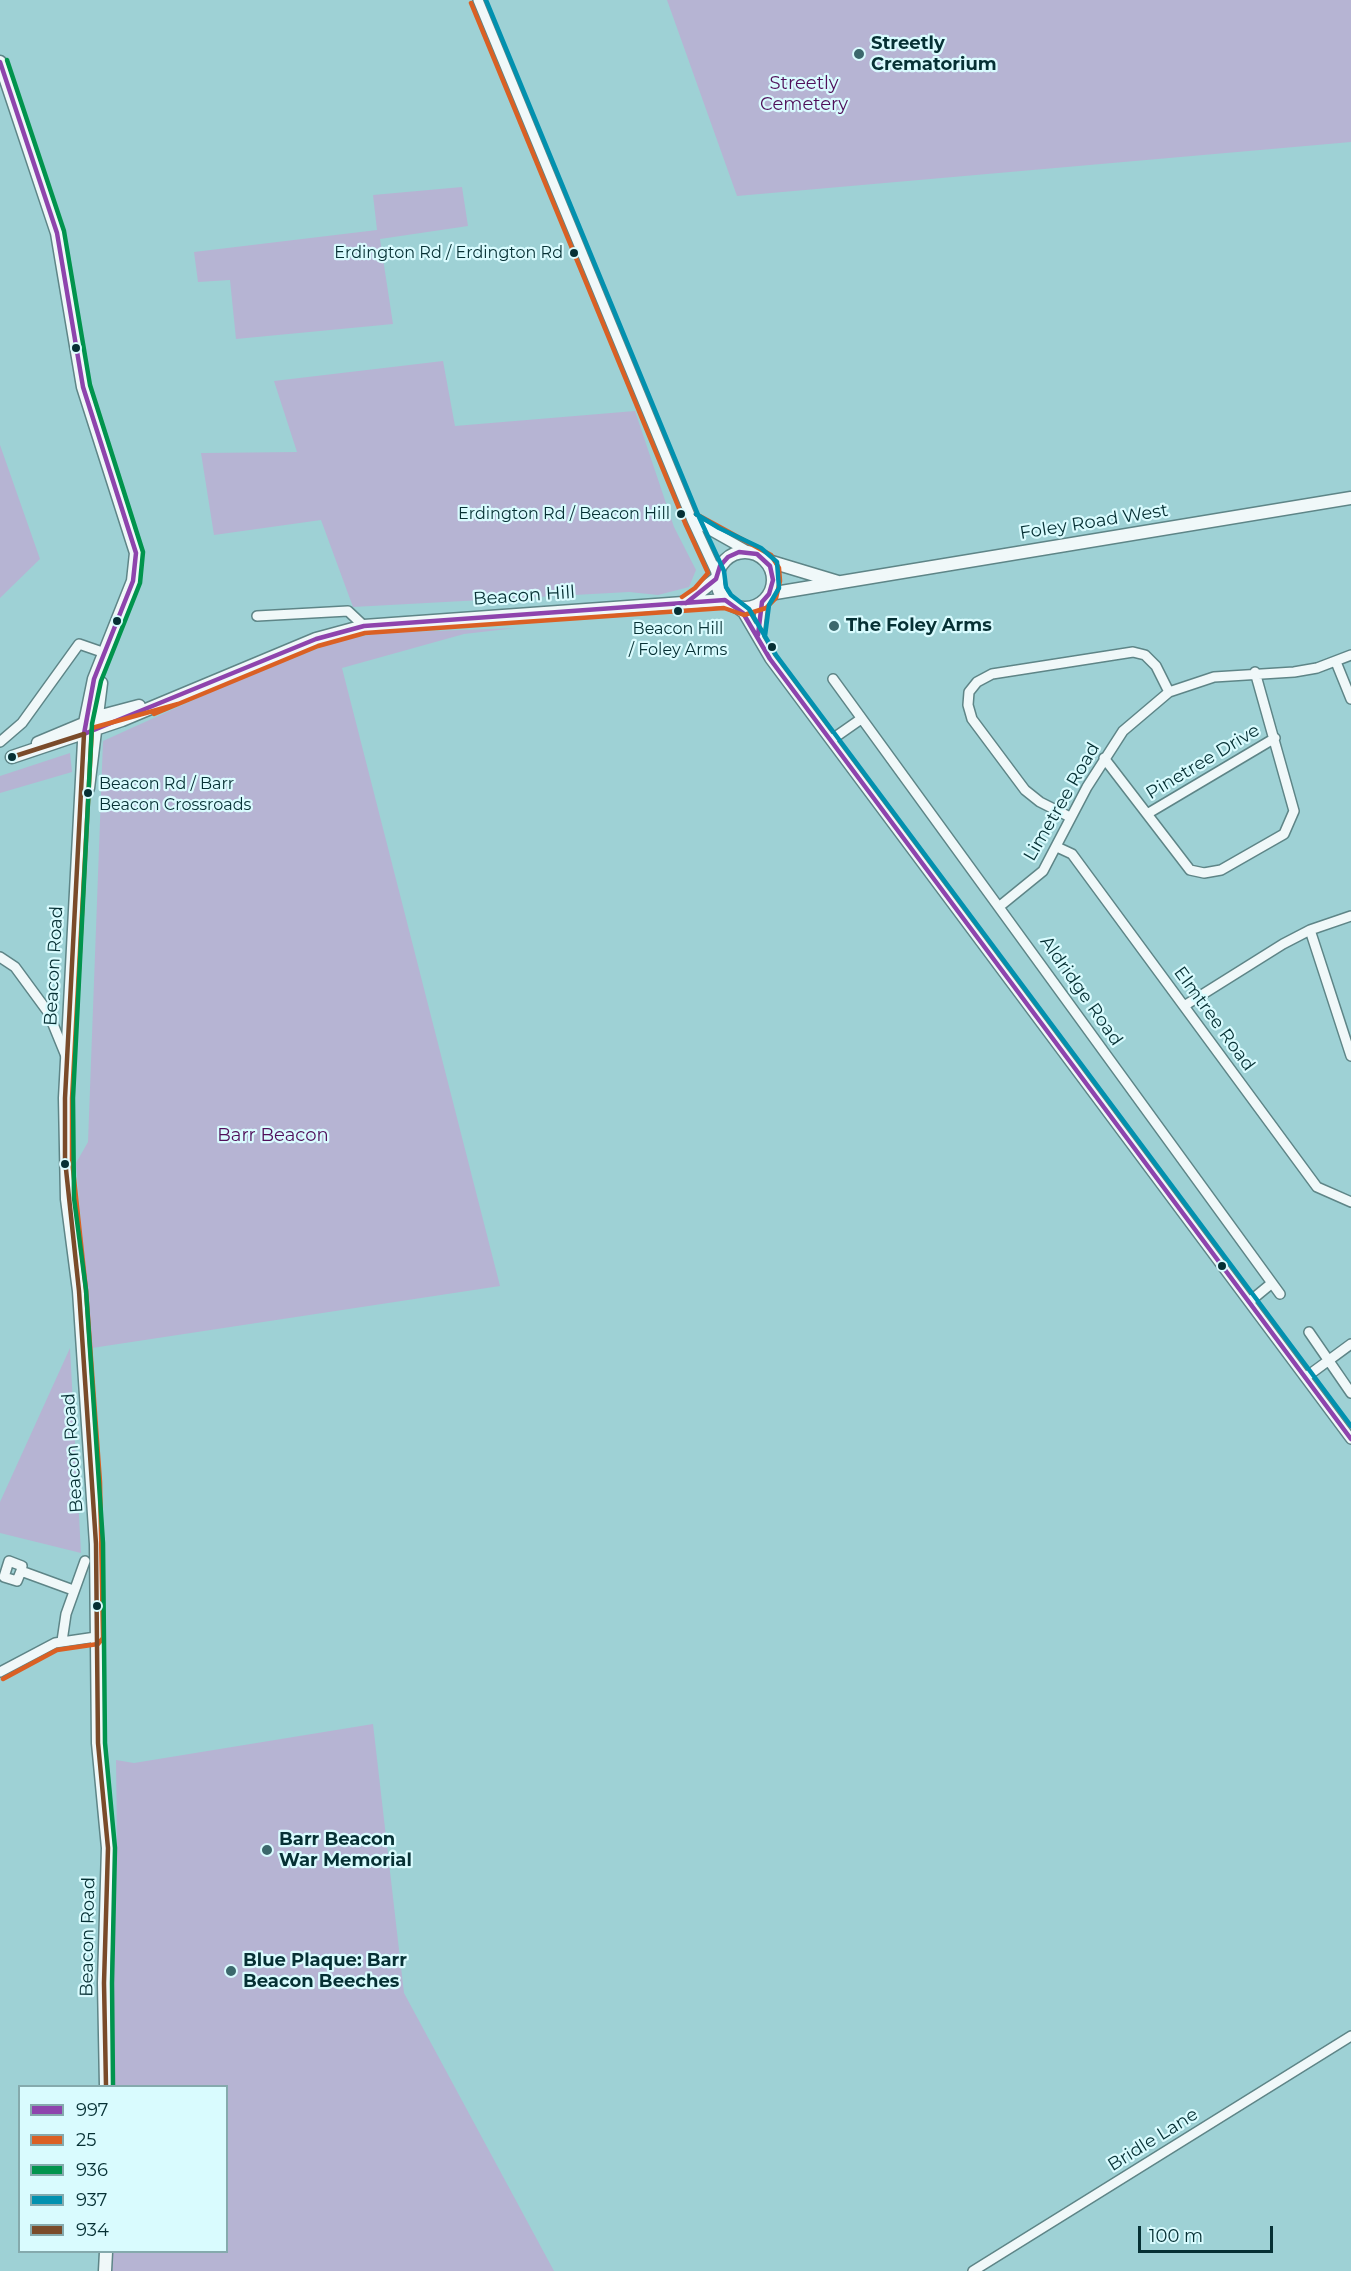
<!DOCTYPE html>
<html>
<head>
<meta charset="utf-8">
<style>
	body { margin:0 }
	#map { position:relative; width:1351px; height:2271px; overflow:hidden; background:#9ed1d5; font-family:Montserrat,sans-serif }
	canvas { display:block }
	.legend { position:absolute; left:18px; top:2085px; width:210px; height:168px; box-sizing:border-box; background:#d9fbfe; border:2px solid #85aaad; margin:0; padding:8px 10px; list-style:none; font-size:18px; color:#063034 }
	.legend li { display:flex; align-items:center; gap:12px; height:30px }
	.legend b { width:30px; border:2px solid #85aaad }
	.scale { position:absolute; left:1138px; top:2226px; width:135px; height:27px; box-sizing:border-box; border:3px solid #063034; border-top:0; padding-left:8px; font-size:18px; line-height:21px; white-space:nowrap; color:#063034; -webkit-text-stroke:4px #d9fbfe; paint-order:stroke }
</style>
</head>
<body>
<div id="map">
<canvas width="1351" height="2271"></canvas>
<ul class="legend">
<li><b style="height:8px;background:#8e44ad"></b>997</li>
<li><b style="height:8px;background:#da6024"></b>25</li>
<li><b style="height:8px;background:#01944d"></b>936</li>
<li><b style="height:8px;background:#0191af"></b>937</li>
<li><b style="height:8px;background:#7a4b2a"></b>934</li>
</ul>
<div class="scale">100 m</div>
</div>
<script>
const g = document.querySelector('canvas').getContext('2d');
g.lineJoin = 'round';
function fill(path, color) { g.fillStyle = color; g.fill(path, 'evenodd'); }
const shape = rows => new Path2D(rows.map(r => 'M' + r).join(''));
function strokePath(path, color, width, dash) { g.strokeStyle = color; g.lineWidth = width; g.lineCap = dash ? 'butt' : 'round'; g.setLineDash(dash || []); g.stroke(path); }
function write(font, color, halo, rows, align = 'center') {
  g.font = font + ' Montserrat,sans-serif'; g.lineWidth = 4.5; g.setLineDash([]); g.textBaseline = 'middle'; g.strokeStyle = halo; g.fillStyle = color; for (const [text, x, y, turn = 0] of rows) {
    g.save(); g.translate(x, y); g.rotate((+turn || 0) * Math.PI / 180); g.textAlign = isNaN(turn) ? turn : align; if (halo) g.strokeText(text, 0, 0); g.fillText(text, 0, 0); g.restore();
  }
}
const green = shape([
	[667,0,1351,0,1351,142,737,196],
	[462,187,468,226,380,239,393,324,236,339,230,280,198,282,194,252,377,230,373,195],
	[443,361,455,426,635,411,674,527,696,570,689,587,658,595,629,592,353,607,321,520,214,535,201,453,297,452,274,381],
	[0,445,40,559,0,598],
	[516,628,464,634,342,668,500,1286,92,1348,76,1163,88,1142,103,741,220,688,334,642,379,633],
	[70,753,72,772,0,793,0,776],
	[70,1348,81,1553,0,1533,0,1502],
	[373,1724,404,1993,554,2271,112,2271,113,2252,226,2252,226,2086,115,2086,113,1984,117,1838,116,1760,134,1763]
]);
const minor = shape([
	[478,0,692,520,717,574],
	[694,521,749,552],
	[732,605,743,613,770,659,1351,1439],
	[257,616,348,611,364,626],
	[758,635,762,602],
	[1336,662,1351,699],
	[833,679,1280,1294],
	[831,740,861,719],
	[0,742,22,723,79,644,105,653],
	[1104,758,1190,870,1204,873,1221,870,1284,834,1294,811,1255,672],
	[1147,814,1275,738],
	[1070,817,1040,802,1025,790,972,719,968,705,969,692,977,682,992,674,1133,652,1145,655,1156,666,1169,692],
	[1057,847,1072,854,1317,1187,1351,1202],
	[1000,906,1043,871,1087,787,1123,731,1169,692,1214,677,1294,672,1317,668,1351,655],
	[1310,930,1351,1056],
	[0,957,15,967,48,1012,66,1056],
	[1184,1006,1283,944,1310,930,1351,916],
	[1249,1302,1272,1283],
	[1309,1332,1351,1393],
	[1306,1377,1351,1344],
	[21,1571,17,1581,4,1577,9,1561,22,1566,21,1571,73,1590],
	[62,1641,66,1614,85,1561],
	[0,1672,55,1643,96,1637],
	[973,2271,1351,2036]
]);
const major = shape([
	[0,62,57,233,83,387,136,553,133,581,94,679,85,723,65,1098,67,1199,79,1291,96,1544,98,1743,108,1848,104,1983,106,2086],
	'717 580a28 28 0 1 1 56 0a28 28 0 1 1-56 0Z',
	[765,560,838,582],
	[769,594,1351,498],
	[687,602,716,579],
	[38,743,105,715,139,706],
	[12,757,122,720,316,639,364,626,725,600],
	[88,788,101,683],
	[105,2271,106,2252]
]);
const bus1 = shape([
	[0,62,57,233,83,387,136,553,133,581,94,679,84,734,316,639,364,626,725,600,743,613,770,659,1351,1439],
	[686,603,716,579,720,566,728,557,739,552,757,554,770,566,773,580,769,594,762,602,758,635]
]);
const bus2 = shape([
	[471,3,685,523,708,573,695,588,682,597],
	[154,714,318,646,365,633,724,608,744,615,766,608,776,598,780,581,779,568,771,555,696,514],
	[3,1679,57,1650,98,1644,103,1638,100,1482,86,1290,72,1160,72,1098,92,728,178,704]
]);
const bus3 = shape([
	[7,60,64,231,90,385,143,552,140,583,101,681,92,724,73,1098,74,1198,86,1290,103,1543,105,1743,115,1848,112,1983,113,2086]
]);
const bus4 = shape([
	[486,0,699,517,724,571,726,587,731,595,749,609,776,655,1351,1426],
	[696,514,719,528,761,548,777,562,779,588,769,605,765,636]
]);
const bus5 = shape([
	[12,757,84,734,65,1098,65,1160,79,1291,96,1544,98,1743,108,1848,104,1983,106,2086]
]);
const markers = [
	[859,54,6,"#3b686c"],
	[574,253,5,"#063034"],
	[76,348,5,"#063034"],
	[681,514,5,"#063034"],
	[678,611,5,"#063034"],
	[117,621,5,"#063034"],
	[834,626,6,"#3b686c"],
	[772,647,5,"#063034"],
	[12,757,5,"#063034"],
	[88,793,5,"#063034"],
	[65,1164,5,"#063034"],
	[1222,1266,5,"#063034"],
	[97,1606,5,"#063034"],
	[267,1850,6,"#3b686c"],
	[231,1971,6,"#3b686c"]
];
const busNames = [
	["Erdington Rd / Erdington Rd",563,253],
	["Erdington Rd / Beacon Hill",670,514],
	["Beacon Hill",678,629,"center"],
	["/ Foley Arms",678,650,"center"],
	["Beacon Rd / Barr",99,784,"left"],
	["Beacon Crossroads",99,805,"left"]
];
const poiNames = [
	["Streetly",871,44],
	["Crematorium",871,65],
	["The Foley Arms",846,626],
	["Barr Beacon",279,1840],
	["War Memorial",279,1861],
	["Blue Plaque: Barr",243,1961],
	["Beacon Beeches",243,1982]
];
const parkNames = [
	["Streetly",804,84],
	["Cemetery",804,105],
	["Barr Beacon",273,1136]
];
const streetNames = [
	["Foley Road West",1094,522,-9],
	["Beacon Hill",524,596,-4],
	["Pinetree Drive",1203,762,-31],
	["Limetree Road",1062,802,-60],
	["Beacon Road",54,966,-87],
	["Aldridge Road",1081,991,55],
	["Elmtree Road",1214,1019,54],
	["Beacon Road",73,1453,-94],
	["Beacon Road",88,1937,-89],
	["Bridle Lane",1153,2140,-32]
];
fill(green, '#b6b4d3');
strokePath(minor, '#5e8587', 12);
strokePath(major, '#5e8587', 15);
strokePath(minor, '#f0f8f9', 9);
strokePath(major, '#f0f8f9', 12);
strokePath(bus1, '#8e44ad', 4.5);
strokePath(bus2, '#da6024', 4.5);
strokePath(bus3, '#01944d', 4.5);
strokePath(bus4, '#0191af', 4.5);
strokePath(bus5, '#7a4b2a', 4.5);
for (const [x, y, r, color] of markers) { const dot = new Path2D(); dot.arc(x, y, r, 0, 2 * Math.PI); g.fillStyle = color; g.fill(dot); strokePath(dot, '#d9fbfe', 2); }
write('16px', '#063034', '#d9fbfe', busNames, 'right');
write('bold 18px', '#063034', '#d9fbfe', poiNames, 'left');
write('18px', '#500f5a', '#d9fbfe', parkNames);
write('18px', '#063034', '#d9fbfe', streetNames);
</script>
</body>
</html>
